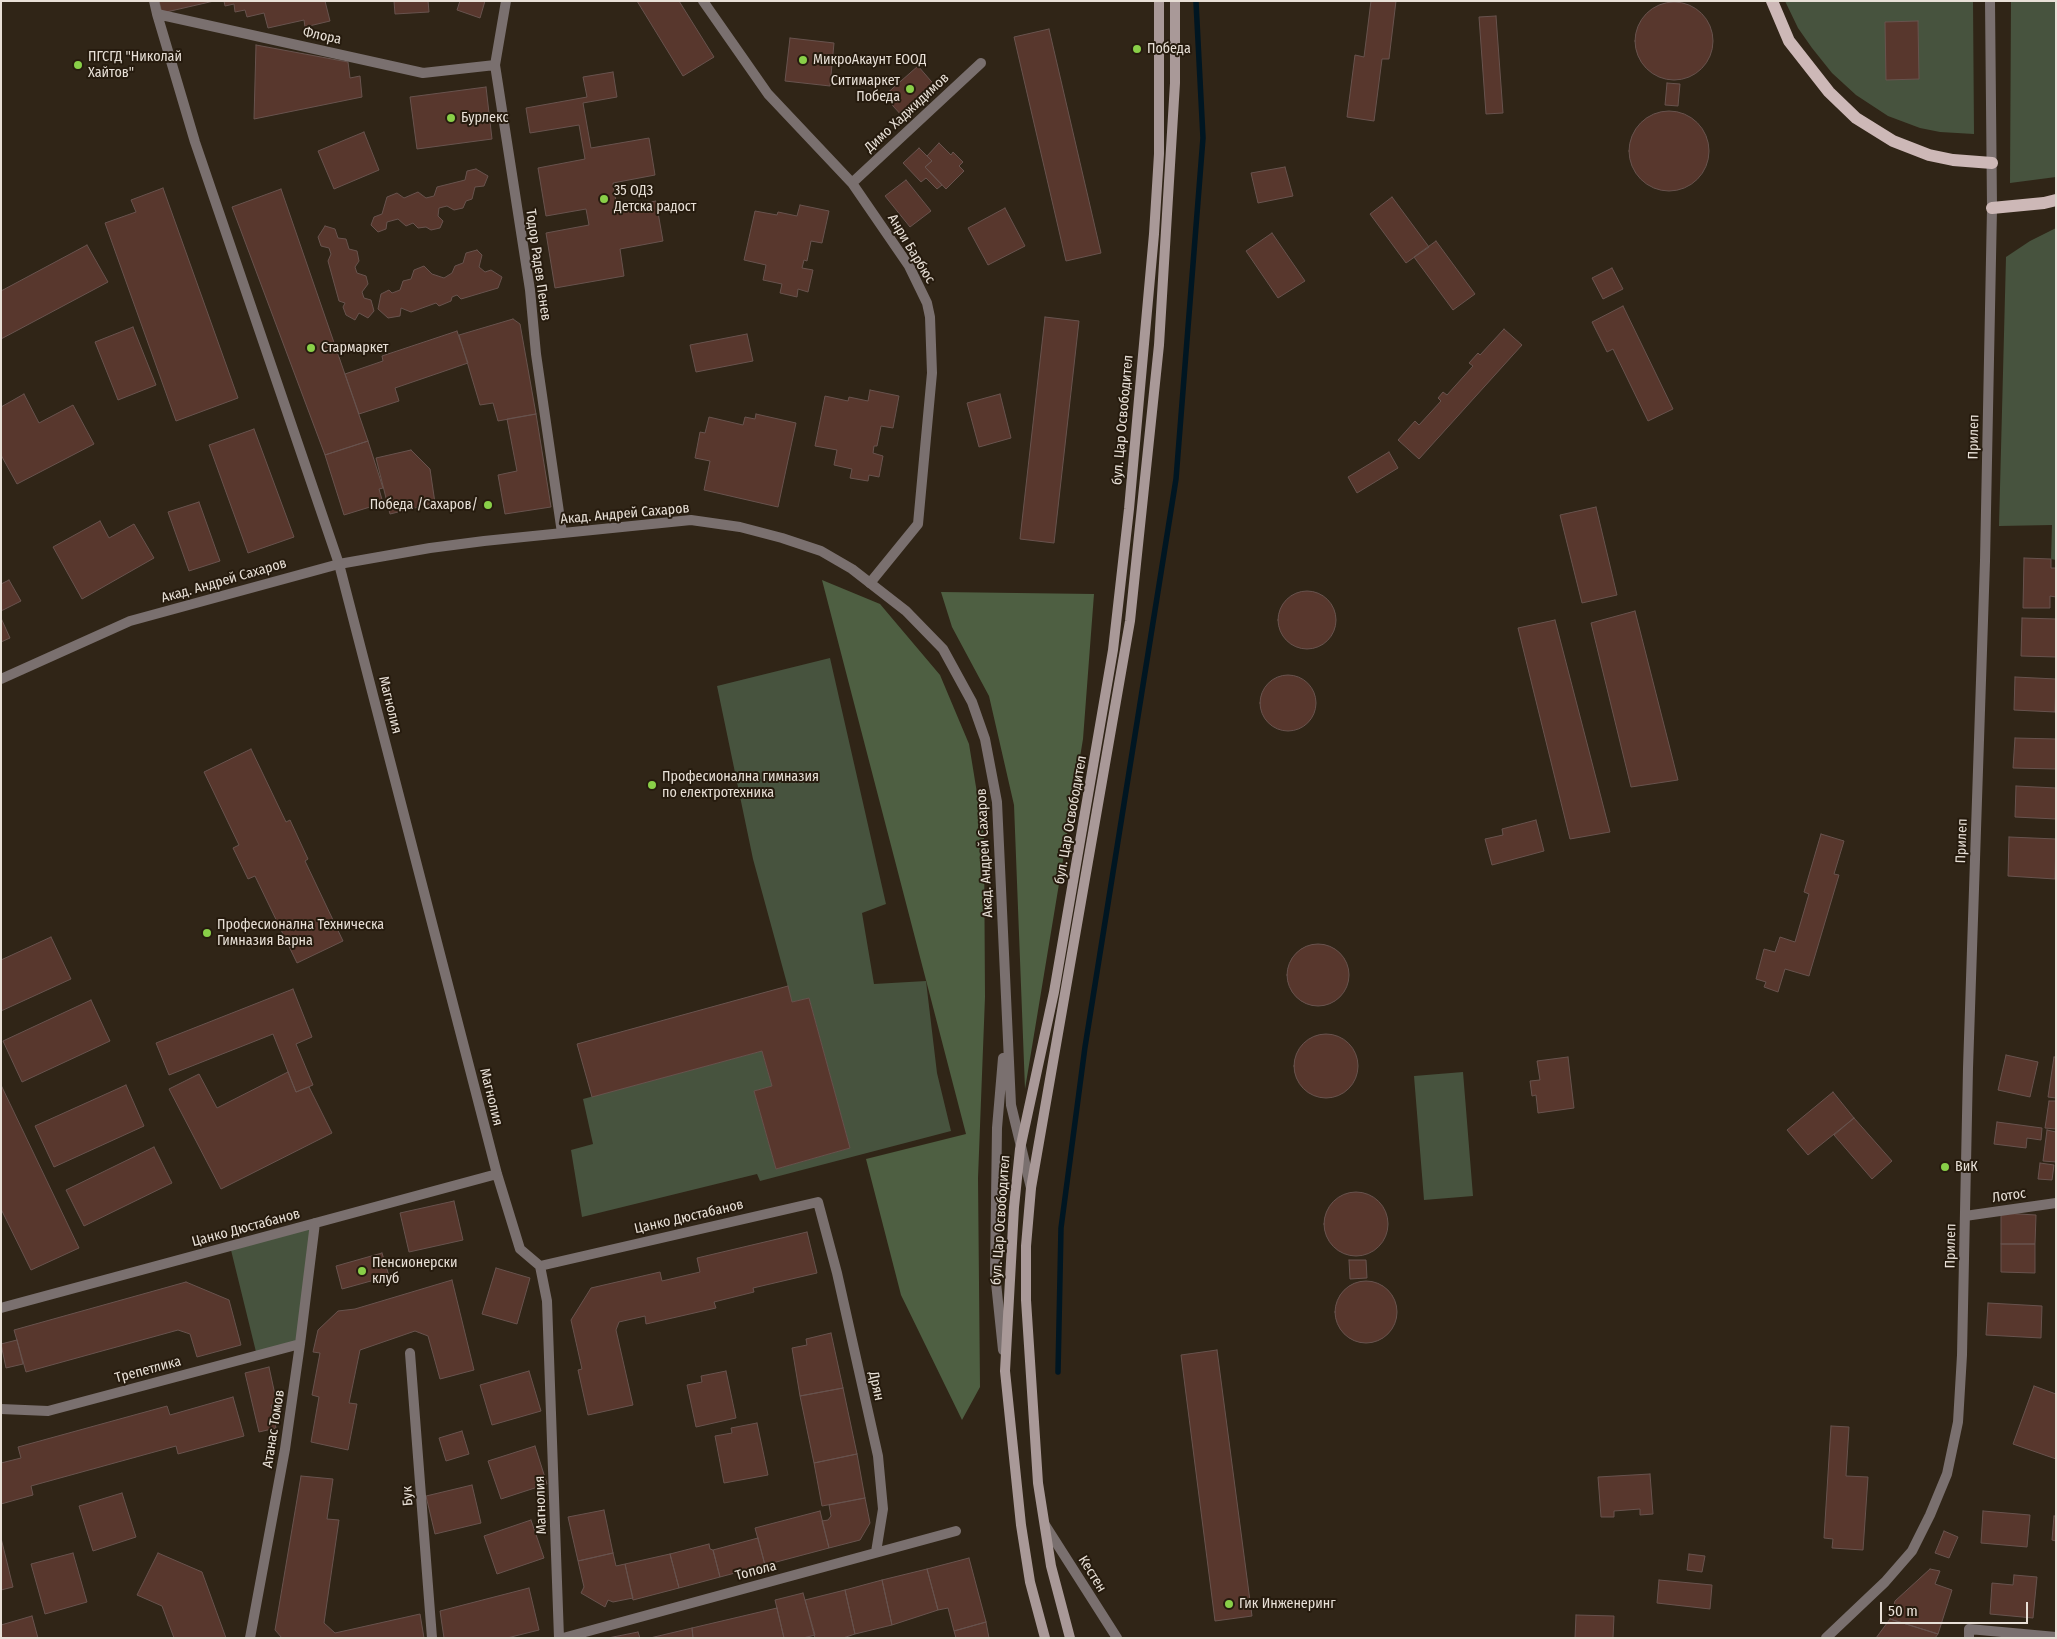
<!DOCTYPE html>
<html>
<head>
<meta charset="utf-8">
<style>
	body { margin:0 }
	#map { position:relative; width:2057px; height:1639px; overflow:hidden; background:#302517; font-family:"Fira Sans Condensed",sans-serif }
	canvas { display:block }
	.frame { position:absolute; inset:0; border:2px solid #e8e0d7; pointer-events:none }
	.scale { position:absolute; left:1880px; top:1602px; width:148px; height:22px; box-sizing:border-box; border:2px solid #e8e0d7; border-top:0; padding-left:6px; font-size:15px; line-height:18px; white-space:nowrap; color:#e8e0d7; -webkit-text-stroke:4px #261b0e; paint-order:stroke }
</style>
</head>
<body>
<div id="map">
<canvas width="2057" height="1639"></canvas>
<div class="frame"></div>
<div class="scale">50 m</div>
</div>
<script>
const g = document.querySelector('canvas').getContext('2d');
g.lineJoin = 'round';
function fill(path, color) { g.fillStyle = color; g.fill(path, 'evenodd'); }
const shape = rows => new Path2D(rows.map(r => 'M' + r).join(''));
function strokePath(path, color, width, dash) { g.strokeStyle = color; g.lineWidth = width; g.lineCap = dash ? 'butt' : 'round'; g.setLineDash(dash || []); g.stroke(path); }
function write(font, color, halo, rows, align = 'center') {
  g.font = font + ' "Fira Sans Condensed",sans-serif'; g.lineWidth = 4; g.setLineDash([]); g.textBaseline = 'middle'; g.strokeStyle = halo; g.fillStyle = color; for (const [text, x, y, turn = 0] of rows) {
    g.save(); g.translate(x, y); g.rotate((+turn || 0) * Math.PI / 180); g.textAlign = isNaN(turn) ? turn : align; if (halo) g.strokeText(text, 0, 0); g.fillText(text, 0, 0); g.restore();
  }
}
const green = shape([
	[1785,1,1973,1,1974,134,1940,132,1920,128,1888,116,1856,95,1832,73,1812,48,1798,28],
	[2011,1,2056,1,2056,177,2010,183],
	[2056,228,2056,560,2051,559,2052,525,1999,526,2006,257,2030,241],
	[830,658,886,904,862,913,874,984,926,981,937,1073,951,1131,760,1181,757,1174,582,1217,571,1150,593,1144,583,1099,762,1051,772,1086,754,1091,776,1169,850,1148,809,998,792,1002,753,859,717,686],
	[1463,1072,1473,1196,1424,1200,1414,1076],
	[315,1223,300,1344,257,1356,230,1246]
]);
const forest = shape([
	[822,580,880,604,940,675,969,744,984,836,985,997,978,1178,980,1387,962,1420,901,1295,866,1159,966,1134],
	[941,592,1094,594,1083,739,1025,1089,1014,805,989,696,952,627]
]);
const stream = shape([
	[1058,1372,1061,1228,1085,1047,1176,479,1203,138,1196,2]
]);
const building = shape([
	[159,1,214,1,162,13,159,1],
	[224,1,325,1,330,21,305,27,304,20,268,28,264,13,247,17,245,10,235,12,234,4,225,6,224,1],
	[394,1,428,1,429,12,395,14,394,1],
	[460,1,485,1,480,18,457,10,460,1],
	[637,1,679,1,714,57,683,76,637,1],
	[1371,1,1396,1,1389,59,1382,59,1374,121,1347,117,1355,55,1364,57,1371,1],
	'1635 41a39 39 0 1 1 78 0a39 39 0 1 1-78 0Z',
	[1496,16,1503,113,1486,114,1479,17,1496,16],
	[1918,21,1919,79,1886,80,1885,22,1918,21],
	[1049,29,1101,253,1066,261,1014,37,1049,29],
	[790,38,834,43,830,86,785,81,790,38],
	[256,45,348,62,350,78,360,76,362,97,254,119,256,45],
	[918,66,937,88,903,117,884,96,918,66],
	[613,72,617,97,583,103,591,148,649,138,655,175,613,183,617,208,656,201,663,241,620,249,624,276,555,288,546,233,589,225,586,209,546,216,538,168,585,159,579,125,530,133,526,108,587,97,583,77,613,72],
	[1667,83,1680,84,1678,106,1665,105,1667,83],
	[486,87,492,139,417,149,410,97,486,87],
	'1629 151a40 40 0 1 1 80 0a40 40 0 1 1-80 0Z',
	[364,132,379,170,334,189,318,151,364,132],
	[939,143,951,155,953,152,963,162,959,166,964,171,946,189,925,167,932,161,927,156,939,143],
	[919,148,932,161,925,167,942,185,937,189,926,178,921,182,903,163,919,148],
	[1285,167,1293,196,1258,203,1251,173,1285,167],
	[476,169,488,176,484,186,475,187,472,199,466,201,463,208,454,210,447,206,439,208,438,216,443,221,440,228,431,230,426,227,418,228,413,223,406,226,398,219,387,222,386,229,378,232,371,225,374,217,382,214,387,197,397,193,404,198,418,192,426,198,434,196,437,187,465,180,467,171,476,169],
	[906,180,931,211,910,227,885,196,906,180],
	[163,188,238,398,176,421,105,223,136,212,131,200,163,188],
	[281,189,368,441,325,455,232,207,281,189],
	[1392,197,1429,247,1406,263,1370,214,1392,197],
	[800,205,829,211,822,243,811,241,807,261,804,260,802,268,813,270,808,292,798,289,797,297,780,293,782,284,763,280,766,265,744,260,755,211,777,215,778,212,797,216,800,205],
	[1005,208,1025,246,988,265,968,228,1005,208],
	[325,226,335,229,338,238,346,239,349,249,357,251,359,261,355,267,357,273,366,276,368,284,362,292,364,298,371,300,374,311,368,318,359,313,355,320,346,315,343,307,345,303,339,301,328,261,331,254,329,248,321,246,318,237,325,226],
	[1272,233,1305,281,1278,298,1246,251,1272,233],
	[1436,241,1475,294,1453,310,1414,257,1436,241],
	[87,245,108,282,1,339,1,291,87,245],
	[477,250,482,255,479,267,485,272,491,270,502,277,498,288,461,299,457,295,452,297,451,301,439,306,436,303,411,312,401,308,400,316,388,318,378,309,381,294,389,290,392,293,400,290,403,281,411,279,414,270,424,266,432,274,444,278,452,273,455,266,463,263,466,253,477,250],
	[1612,268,1623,289,1603,299,1592,278,1612,268],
	[1623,306,1673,409,1648,421,1613,349,1607,352,1592,322,1623,306],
	[1045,317,1079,321,1054,543,1020,539,1045,317],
	[513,319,520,324,536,414,498,421,493,403,480,405,459,335,513,319],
	[133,327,156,385,118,400,95,342,133,327],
	[1504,329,1522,345,1419,459,1398,440,1415,421,1419,425,1441,401,1438,398,1443,392,1447,395,1473,366,1469,363,1478,353,1480,355,1504,329],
	[457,331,468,363,395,388,399,401,359,414,345,374,383,361,382,356,457,331],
	[747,334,753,361,696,372,690,345,747,334],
	[870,390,899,396,893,428,881,426,877,446,874,446,873,453,883,456,879,477,869,475,868,481,850,478,852,469,834,465,837,450,815,446,825,396,848,401,849,397,868,401,870,390],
	[24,394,39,423,73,405,94,444,17,484,1,455,1,407,24,394],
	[1000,394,1011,438,979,447,967,403,1000,394],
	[536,414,551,507,505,514,498,475,517,471,507,419,536,414],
	[756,414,796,423,778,507,704,490,710,461,695,458,700,432,705,433,709,417,743,425,745,417,755,419,756,414],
	[254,429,294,537,248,553,209,445,254,429],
	[368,441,383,488,379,489,383,503,344,515,325,455,368,441],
	[411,450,430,469,435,503,390,514,376,458,411,450],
	[1389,452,1398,468,1357,493,1348,477,1389,452],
	[199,502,220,561,189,571,168,512,199,502],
	[1596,507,1617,595,1582,603,1560,515,1596,507],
	[100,521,109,538,134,524,154,558,82,599,53,547,100,521],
	[2024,558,2051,559,2051,568,2056,568,2056,597,2050,596,2050,608,2023,608,2024,558],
	[9,580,21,601,1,611,1,584,9,580],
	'1278 620a29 29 0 1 1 58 0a29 29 0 1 1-58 0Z',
	[1635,611,1678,780,1631,787,1591,623,1635,611],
	[1,618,10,638,1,642,1,618],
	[2022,618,2056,619,2056,657,2021,656,2022,618],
	[1555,620,1610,832,1570,839,1518,628,1555,620],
	'1260 703a28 28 0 1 1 56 0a28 28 0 1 1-56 0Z',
	[2015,677,2056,679,2055,712,2014,710,2015,677],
	[2015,738,2056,739,2056,769,2013,768,2015,738],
	[251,749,286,822,290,820,308,859,305,861,343,941,297,963,255,876,248,879,233,848,239,845,204,772,251,749],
	[2016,786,2056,788,2056,819,2015,817,2016,786],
	[1536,820,1544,851,1492,865,1485,839,1503,835,1502,829,1536,820],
	[1821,834,1844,841,1834,874,1839,875,1809,976,1785,969,1778,992,1764,987,1766,982,1756,979,1764,949,1775,952,1780,937,1795,942,1809,894,1804,892,1821,834],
	[2009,837,2056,839,2055,879,2008,876,2009,837],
	[51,937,71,979,1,1011,1,960,51,937],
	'1287 975a31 31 0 1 1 62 0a31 31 0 1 1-62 0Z',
	[788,986,792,1002,809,998,850,1148,776,1169,754,1091,772,1086,762,1051,592,1097,577,1044,788,986],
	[293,989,312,1037,296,1044,313,1085,296,1092,273,1034,169,1075,156,1043,293,989],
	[91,1000,110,1041,22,1082,3,1041,91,1000],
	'1294 1066a32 32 0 1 1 64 0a32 32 0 1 1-64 0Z',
	[2006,1055,2038,1062,2030,1097,1998,1090,2006,1055],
	[1568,1057,1574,1108,1538,1113,1536,1095,1532,1096,1530,1081,1540,1080,1537,1061,1568,1057],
	[2054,1057,2056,1057,2056,1098,2048,1097,2054,1057],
	[288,1072,296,1092,309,1087,332,1133,221,1189,169,1089,199,1074,217,1108,288,1072],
	[1,1085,79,1248,31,1270,1,1209,1,1085],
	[126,1085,144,1126,54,1167,35,1126,126,1085],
	[1833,1092,1854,1118,1808,1155,1787,1130,1833,1092],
	[2049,1101,2056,1101,2056,1129,2045,1128,2049,1101],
	[1854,1118,1892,1161,1872,1179,1834,1135,1854,1118],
	[1997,1122,2042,1128,2041,1140,2027,1138,2026,1148,1994,1144,1997,1122],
	[2047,1130,2056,1132,2056,1162,2043,1161,2047,1130],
	[154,1147,172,1183,84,1226,66,1190,154,1147],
	[2040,1163,2054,1165,2052,1180,2038,1179,2040,1163],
	'1324 1224a32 32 0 1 1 64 0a32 32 0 1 1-64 0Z',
	[454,1201,463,1240,409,1252,400,1213,454,1201],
	[2001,1213,2036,1215,2035,1244,2001,1244,2001,1213],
	[807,1232,817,1273,753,1288,754,1292,714,1302,716,1308,646,1324,645,1316,619,1322,616,1330,633,1405,588,1415,578,1370,582,1369,571,1320,591,1288,660,1272,662,1281,700,1272,697,1258,807,1232],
	[2001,1244,2035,1244,2035,1273,2001,1272,2001,1244],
	[382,1253,389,1276,342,1289,336,1266,382,1253],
	[1349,1260,1366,1260,1367,1278,1350,1279,1349,1260],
	[496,1268,530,1278,517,1324,482,1314,496,1268],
	[452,1280,474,1370,440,1379,428,1336,415,1331,360,1350,349,1403,357,1404,348,1450,311,1442,319,1397,312,1395,320,1353,313,1352,318,1330,338,1311,355,1309,452,1280],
	'1335 1312a31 31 0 1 1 62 0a31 31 0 1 1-62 0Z',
	[186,1282,229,1300,241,1345,197,1357,190,1334,178,1330,26,1372,14,1330,186,1282],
	[1988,1303,2042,1306,2041,1338,1986,1335,1988,1303],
	[831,1333,843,1388,800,1396,792,1348,807,1345,806,1339,831,1333],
	[17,1340,23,1364,6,1368,1,1344,17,1340],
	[1217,1350,1252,1616,1215,1621,1181,1355,1217,1350],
	[269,1367,277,1404,271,1405,276,1428,259,1432,245,1373,269,1367],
	[529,1371,541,1411,492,1425,480,1385,529,1371],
	[726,1371,736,1418,696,1427,687,1385,702,1382,701,1376,726,1371],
	[2034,1386,2056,1394,2056,1459,2013,1444,2034,1386],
	[843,1388,857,1454,814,1463,800,1396,843,1388],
	[233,1397,244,1436,178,1454,176,1446,31,1486,33,1495,1,1504,1,1463,21,1458,18,1447,167,1406,170,1415,233,1397],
	[757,1423,768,1475,724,1483,715,1436,732,1433,731,1428,757,1423],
	[1831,1426,1849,1427,1846,1476,1868,1477,1863,1550,1832,1548,1833,1539,1824,1538,1831,1426],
	[462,1431,469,1454,446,1461,439,1438,462,1431],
	[535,1446,547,1484,501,1499,488,1461,535,1446],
	[857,1454,865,1498,822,1506,814,1463,857,1454],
	[1650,1474,1653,1514,1640,1515,1640,1509,1614,1511,1614,1517,1601,1517,1598,1477,1650,1474],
	[301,1476,333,1479,327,1519,339,1520,324,1623,335,1633,420,1614,424,1638,282,1638,275,1630,301,1476],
	[472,1485,481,1523,435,1534,426,1496,472,1485],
	[122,1493,136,1537,93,1551,79,1506,122,1493],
	[865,1498,870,1523,860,1540,829,1548,822,1521,828,1520,831,1516,829,1505,865,1498],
	[604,1510,613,1553,578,1561,568,1517,604,1510],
	[820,1511,829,1548,765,1565,755,1528,820,1511],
	[1983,1511,2030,1515,2027,1547,1981,1543,1983,1511],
	[2054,1516,2056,1516,2056,1541,2052,1540,2054,1516],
	[531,1520,544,1558,497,1574,484,1536,531,1520],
	[1944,1531,1958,1537,1949,1558,1935,1553,1944,1531],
	[1,1538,13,1587,1,1590,1,1538],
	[758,1538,765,1565,720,1577,713,1550,758,1538],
	[709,1544,710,1549,713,1550,720,1577,679,1588,670,1554,709,1544],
	[73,1553,87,1602,45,1614,31,1564,73,1553],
	[158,1553,202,1572,226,1638,174,1638,162,1606,137,1595,158,1553],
	[613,1553,616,1566,625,1564,633,1598,613,1602,608,1600,605,1607,581,1593,584,1587,578,1561,613,1553],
	[670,1554,679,1588,633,1600,625,1564,670,1554],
	[1689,1554,1705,1556,1702,1572,1687,1570,1689,1554],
	[969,1558,986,1622,954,1631,948,1608,938,1610,927,1569,969,1558],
	[927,1569,938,1610,892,1625,882,1580,927,1569],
	[1930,1569,1940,1571,1935,1584,1952,1590,1938,1634,1890,1619,1895,1601,1930,1569],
	[2014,1575,2037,1577,2033,1618,1990,1614,1992,1583,2013,1585,2014,1575],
	[882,1580,892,1625,855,1634,845,1590,882,1580],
	[1659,1580,1712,1585,1710,1609,1657,1603,1659,1580],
	[529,1588,539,1630,507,1638,444,1638,440,1611,529,1588],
	[845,1590,855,1634,843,1638,815,1638,805,1600,845,1590],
	[803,1593,815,1635,803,1638,784,1638,775,1600,803,1593],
	[777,1608,784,1638,693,1638,692,1628,777,1608],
	[1576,1615,1614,1616,1613,1638,1575,1638,1576,1615],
	[32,1616,38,1638,1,1638,1,1625,32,1616],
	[1890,1619,1938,1634,1935,1638,1876,1638,1890,1619],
	[986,1622,989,1638,956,1638,954,1631,986,1622],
	[692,1628,693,1638,650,1638,692,1628],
	[638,1632,640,1638,608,1638,638,1632]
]);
const minor = shape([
	[154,1,157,14,423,73,495,65],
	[506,1,495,65,530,290,536,354,562,533],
	[703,1,768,94,852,183,909,266,927,303,930,317,932,373,918,524,870,583],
	[157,14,195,142,339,564,497,1174,520,1249,540,1266,547,1301,559,1638],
	[852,183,981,63],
	[1965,1216,2056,1203],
	[540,1266,818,1202,837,1273,878,1456,883,1509,876,1552],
	[1,1308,497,1174],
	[410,1353,432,1638],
	[1,1409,48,1411,300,1344],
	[1045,1525,1117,1638],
	[250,1638,285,1449,300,1344,315,1223],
	[563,1638,956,1531],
	[1969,1638,1969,1629,2056,1637]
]);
const tertiary = shape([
	[1,679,130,621,339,564,430,548,484,541,691,520,740,527,782,538,821,551,852,569,906,611,943,649,972,702,985,739,997,802,1011,1105,1031,1188],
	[1003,1350,995,1273,997,1128,1003,1058],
	[1826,1638,1885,1582,1912,1551,1930,1515,1947,1474,1958,1422,1962,1355,1968,1068,1985,561,1992,208,1990,1]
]);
const secondary = shape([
	[1045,1638,1030,1582,1021,1525,1005,1371,1014,1207,1020,1149,1054,992,1113,650,1129,509,1154,234,1159,154,1159,1],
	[1070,1638,1051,1566,1038,1483,1026,1300,1026,1246,1031,1188,1130,621,1159,345,1175,83,1175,1]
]);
const primary = shape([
	[1772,1,1789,41,1829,92,1856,118,1893,141,1929,155,1953,160,1992,163],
	[1992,208,2044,203,2056,200]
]);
const markers = [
	[1137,49,5,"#89cf48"],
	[803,60,5,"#89cf48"],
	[78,65,5,"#89cf48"],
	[910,89,5,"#89cf48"],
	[451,118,5,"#89cf48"],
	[604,199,5,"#89cf48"],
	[311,348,5,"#89cf48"],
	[488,505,5,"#89cf48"],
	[652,785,5,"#89cf48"],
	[207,933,5,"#89cf48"],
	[1945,1167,5,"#89cf48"],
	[362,1271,5,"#89cf48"],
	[1229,1604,5,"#89cf48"]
];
const streetNames = [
	["Флора",322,36,12],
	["Димо Хаджидимов",907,113,-43],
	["Анри Барбюс",911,249,59],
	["Тодор Радев Пенев",538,265,82],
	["бул. Цар Освободител",1123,420,-85],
	["Прилеп",1974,437,-89],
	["Акад. Андрей Сахаров",625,514,-5],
	["Акад. Андрей Сахаров",224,581,-16],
	["Магнолия",390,705,76],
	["бул. Цар Освободител",1071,820,-80],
	["Прилеп",1962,841,-88],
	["Акад. Андрей Сахаров",985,853,-93],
	["Магнолия",491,1097,76],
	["Лотос",2009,1196,-8],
	["Цанко Дюстабанов",689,1217,-13],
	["бул. Цар Освободител",1001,1220,-86],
	["Цанко Дюстабанов",246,1228,-15],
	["Прилеп",1951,1246,-89],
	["Трепетлика",148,1370,-15],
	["Дрян",876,1386,78],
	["Атанас Томов",274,1429,-81],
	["Бук",408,1496,-94],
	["Магнолия",541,1505,-92],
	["Топола",756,1571,-15],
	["Кестен",1092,1574,58]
];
const poiNames = [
	["Победа",1147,49],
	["ПГСГД \"Николай",88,57],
	["Хайтов\"",88,73],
	["МикроАкаунт ЕООД",813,60],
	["Ситимаркет",900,81,"right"],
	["Победа",900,97,"right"],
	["Бурлекс",461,118],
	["35 ОДЗ",614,191],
	["Детска радост",614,207],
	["Стармаркет",321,348],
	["Победа /Сахаров/",478,505,"right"],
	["Професионална гимназия",662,777],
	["по електротехника",662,793],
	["Професионална Техническа",217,925],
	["Гимназия Варна",217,941],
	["ВиК",1955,1167],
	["Пенсионерски",372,1263],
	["клуб",372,1279],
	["Гик Инженеринг",1239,1604]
];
fill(green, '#47533e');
fill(forest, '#4e5f42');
strokePath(stream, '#001622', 5.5);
fill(building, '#58372d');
strokePath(building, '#68534e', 1);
strokePath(minor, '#7a706f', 10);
strokePath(tertiary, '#7a706f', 10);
strokePath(secondary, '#a99998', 10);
strokePath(primary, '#cdb8b7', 12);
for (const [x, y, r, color] of markers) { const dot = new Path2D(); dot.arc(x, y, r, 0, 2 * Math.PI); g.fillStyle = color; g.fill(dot); strokePath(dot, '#261b0e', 2); }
write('14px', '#e8e0d7', '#261b0e', streetNames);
write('14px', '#e8e0d7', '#261b0e', poiNames, 'left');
</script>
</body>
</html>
